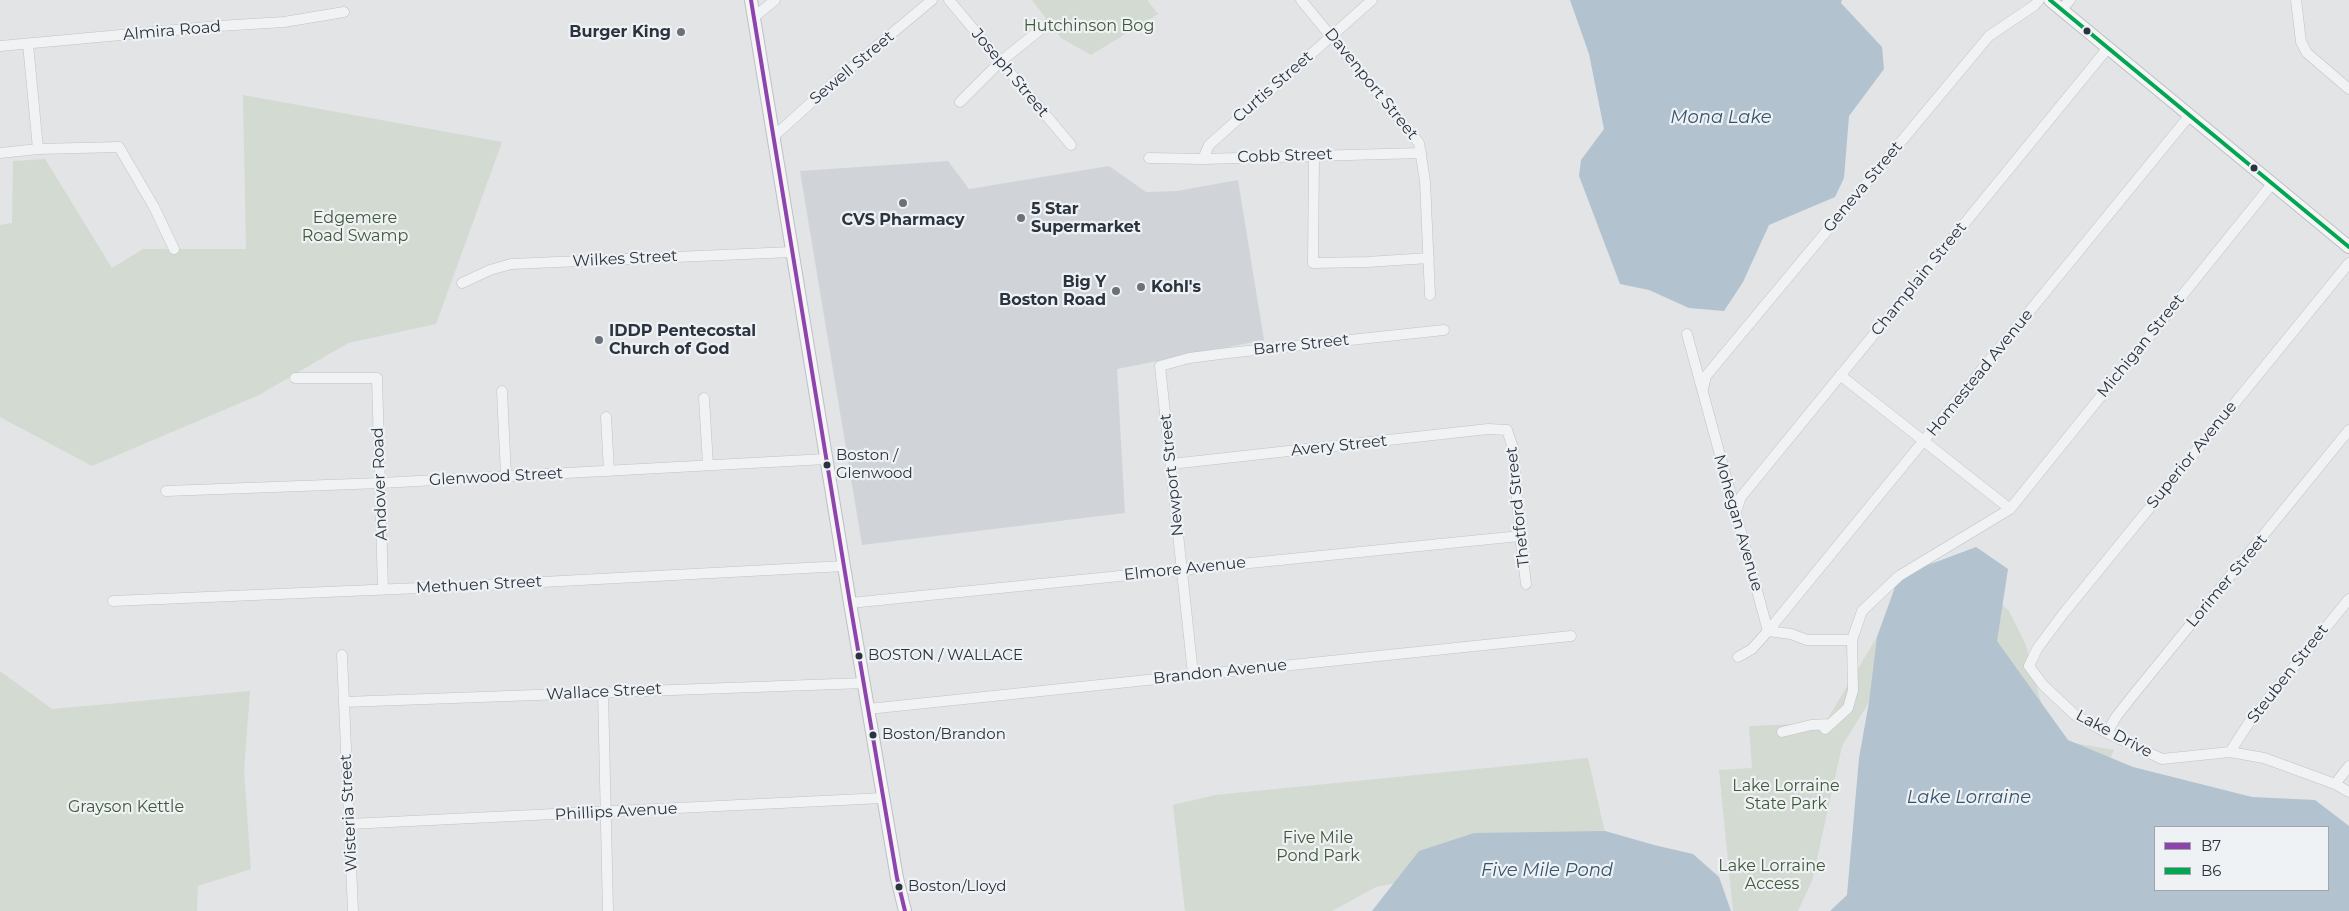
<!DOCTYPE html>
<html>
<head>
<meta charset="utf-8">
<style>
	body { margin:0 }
	#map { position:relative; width:2349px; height:911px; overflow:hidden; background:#e2e4e6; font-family:Montserrat,sans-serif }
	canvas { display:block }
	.legend { position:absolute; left:2154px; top:826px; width:175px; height:65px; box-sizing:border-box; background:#eff2f5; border:1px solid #a0a6ac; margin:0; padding:6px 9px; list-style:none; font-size:15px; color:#2a333e }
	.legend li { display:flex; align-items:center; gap:10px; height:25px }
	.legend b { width:25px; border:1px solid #a0a6ac }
</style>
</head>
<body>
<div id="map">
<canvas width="2349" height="911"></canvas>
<ul class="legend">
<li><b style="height:6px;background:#8e44ad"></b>B7</li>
<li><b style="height:6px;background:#00a651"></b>B6</li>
</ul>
</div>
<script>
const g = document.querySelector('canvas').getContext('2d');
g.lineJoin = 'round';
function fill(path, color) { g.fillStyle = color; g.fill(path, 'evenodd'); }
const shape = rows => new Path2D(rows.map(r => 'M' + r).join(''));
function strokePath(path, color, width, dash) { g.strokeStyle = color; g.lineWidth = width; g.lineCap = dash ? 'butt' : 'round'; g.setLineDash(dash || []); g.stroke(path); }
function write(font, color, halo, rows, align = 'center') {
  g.font = font + ' Montserrat,sans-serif'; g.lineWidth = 4.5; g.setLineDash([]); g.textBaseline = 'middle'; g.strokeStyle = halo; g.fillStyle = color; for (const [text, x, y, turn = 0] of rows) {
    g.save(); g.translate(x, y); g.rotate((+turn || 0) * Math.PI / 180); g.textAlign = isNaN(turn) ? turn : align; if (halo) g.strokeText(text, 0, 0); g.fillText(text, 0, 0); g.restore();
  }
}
const built = shape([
	[948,161,969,189,1109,166,1146,192,1177,191,1238,180,1264,340,1117,369,1125,513,862,545,800,171]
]);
const green = shape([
	[1032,0,1147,0,1158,14,1091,55,1061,38],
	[243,95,502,142,436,324,348,343,259,395,92,466,0,417,0,225,12,223,13,161,45,159,112,268,143,249,246,249],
	[1924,559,1976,578,2009,611,2026,645,2049,733,2074,743,2114,750,2102,776,2064,769,2033,756,1997,641,1970,597,1940,587,1842,746,1812,881,1798,911,1733,911,1719,770,1752,768,1749,726,1800,724,1822,728],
	[0,671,52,709,250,691,244,771,251,869,198,886,197,911,0,911],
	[1588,758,1621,903,1425,877,1376,887,1332,911,1185,911,1173,805,1215,795]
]);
const water = shape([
	[1570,0,1842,0,1841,3,1882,47,1884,69,1849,116,1844,178,1835,197,1769,225,1743,282,1724,311,1689,308,1649,290,1620,284,1579,176,1581,160,1604,129,1589,54],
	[1976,547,2008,569,1997,641,2068,740,2133,767,2252,797,2315,800,2349,826,2349,911,1830,911,1847,895,1859,758,1869,702,1877,637,1899,576],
	[2155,827,2328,827,2328,890,2155,890],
	[1605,831,1654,845,1693,854,1719,877,1731,911,1372,911,1419,851,1474,833]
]);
const minor = shape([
	[949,0,1071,145],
	[1301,0,1419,143,1425,181,1430,295],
	[2296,0,2301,42,2307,53,2349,89],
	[2062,9,2070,0],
	[754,17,775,0],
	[28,44,38,149],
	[0,46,219,26,284,22,344,12],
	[960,102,1000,62,1046,25],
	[773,137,835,81,932,0],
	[0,153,38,149,119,147,154,207,174,249],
	[1314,156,1313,263,1367,262,1429,258],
	[1149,158,1203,159,1421,153],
	[1203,159,1209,145,1372,0],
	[2349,263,2063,614,2037,649,2029,666,2043,685,2075,715,2107,733,2162,759,2230,752,2264,758,2335,784,2349,792],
	[462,283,490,270,511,264,792,252],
	[1687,334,1768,631,1791,634,1807,640,1852,640],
	[1840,375,2010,509],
	[295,378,377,378,383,589],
	[1703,389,1706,376,1989,36,2035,5,2039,0],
	[502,391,506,476],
	[704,398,708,465],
	[606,417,609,471],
	[1171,464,1488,429,1507,430,1513,448,1520,536,1526,584],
	[166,491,381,483,826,459],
	[1736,511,1741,497,2107,49],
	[113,601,467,586,844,566],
	[850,603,1520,536],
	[342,655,344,702],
	[1738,657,1752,649,1768,631,2190,115],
	[1193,674,1160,366,1189,358,1228,353,1444,330],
	[603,692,608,911],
	[868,709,1571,636],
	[1825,729,1848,708,1853,690,1852,640,1862,611,1899,576,2010,509,2272,184],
	[1782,732,1811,725,1829,724],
	[2107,733,2116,717,2134,694,2349,430],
	[2230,752,2250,721,2349,599],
	[2335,784,2349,766],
	[349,824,883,798],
	[353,911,344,702,864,683]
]);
const major = shape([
	[751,0,850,603,897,878,905,911],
	[2050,0,2349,247]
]);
const bus1 = shape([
	[751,0,850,603,897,878,905,911]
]);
const bus2 = shape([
	[2050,0,2349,247]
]);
const markers = [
	[2087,31,4.5,"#2a333e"],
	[681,32,5,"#6a7179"],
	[2254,168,4.5,"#2a333e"],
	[903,203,5,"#6a7179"],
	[1021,218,5,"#6a7179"],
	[1141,287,5,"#6a7179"],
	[1116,291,5,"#6a7179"],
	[599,340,5,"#6a7179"],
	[827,465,4.5,"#2a333e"],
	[859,656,4.5,"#2a333e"],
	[873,735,4.5,"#2a333e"],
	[899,887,4.5,"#2a333e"]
];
const busNames = [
	["Boston /",836,456],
	["Glenwood",836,474],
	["BOSTON / WALLACE",868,656],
	["Boston/Brandon",882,735],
	["Boston/Lloyd",908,887]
];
const parkNames = [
	["Hutchinson Bog",1089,26],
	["Edgemere",355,218],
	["Road Swamp",355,236],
	["Lake Lorraine",1786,786],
	["State Park",1786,804],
	["Grayson Kettle",126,807],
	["Five Mile",1318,838],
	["Pond Park",1318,856],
	["Lake Lorraine",1772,866],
	["Access",1772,884]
];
const streetNames = [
	["Almira Road",172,31,-5],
	["Sewell Street",852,68,-40],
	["Joseph Street",1010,73,50],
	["Davenport Street",1371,84,51],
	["Curtis Street",1273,87,-41],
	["Cobb Street",1285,156,-2],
	["Geneva Street",1863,187,-50],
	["Wilkes Street",625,259,-3],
	["Champlain Street",1919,279,-51],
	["Barre Street",1301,345,-6],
	["Michigan Street",2141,346,-51],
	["Homestead Avenue",1980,373,-51],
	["Avery Street",1339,446,-6],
	["Superior Avenue",2192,455,-51],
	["Newport Street",1172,475,-96],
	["Glenwood Street",496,477,-3],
	["Andover Road",380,484,-92],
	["Thetford Street",1518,507,-96],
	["Mohegan Avenue",1738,523,74],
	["Elmore Avenue",1185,569,-6],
	["Lorimer Street",2227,581,-50],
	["Methuen Street",479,585,-3],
	["Brandon Avenue",1220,672,-6],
	["Steuben Street",2288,674,-52],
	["Wallace Street",604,692,-3],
	["Lake Drive",2114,734,28],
	["Phillips Avenue",616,812,-3],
	["Wisteria Street",349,813,-93]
];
const poiNames = [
	["Burger King",671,32,"right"],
	["5 Star",1031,209],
	["Supermarket",1031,227],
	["CVS Pharmacy",903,220,"center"],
	["Big Y",1106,282,"right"],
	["Boston Road",1106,300,"right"],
	["Kohl's",1151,287],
	["IDDP Pentecostal",609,331],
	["Church of God",609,349]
];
const waterNames = [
	["Mona Lake",1721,118],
	["Lake Lorraine",1969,798],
	["Five Mile Pond",1547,871]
];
fill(built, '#d0d4d9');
fill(green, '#d3dad2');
fill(water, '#b2c2cf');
strokePath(minor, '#c0c2c4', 11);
strokePath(major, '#bec1c4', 14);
strokePath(minor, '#f0f2f3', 10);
strokePath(major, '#f5f5f6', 12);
strokePath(bus1, '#8e44ad', 4);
strokePath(bus2, '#00a651', 4);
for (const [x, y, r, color] of markers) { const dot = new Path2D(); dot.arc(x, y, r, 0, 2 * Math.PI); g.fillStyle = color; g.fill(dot); strokePath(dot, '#eff2f5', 2); }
write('15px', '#2a333e', '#eff2f5', busNames, 'left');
write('16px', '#415938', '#eff2f5', parkNames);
write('16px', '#2a333e', '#eff2f5', streetNames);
write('bold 16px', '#2a333e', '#eff2f5', poiNames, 'left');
write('italic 18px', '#37546f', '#eff2f5', waterNames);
</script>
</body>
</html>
